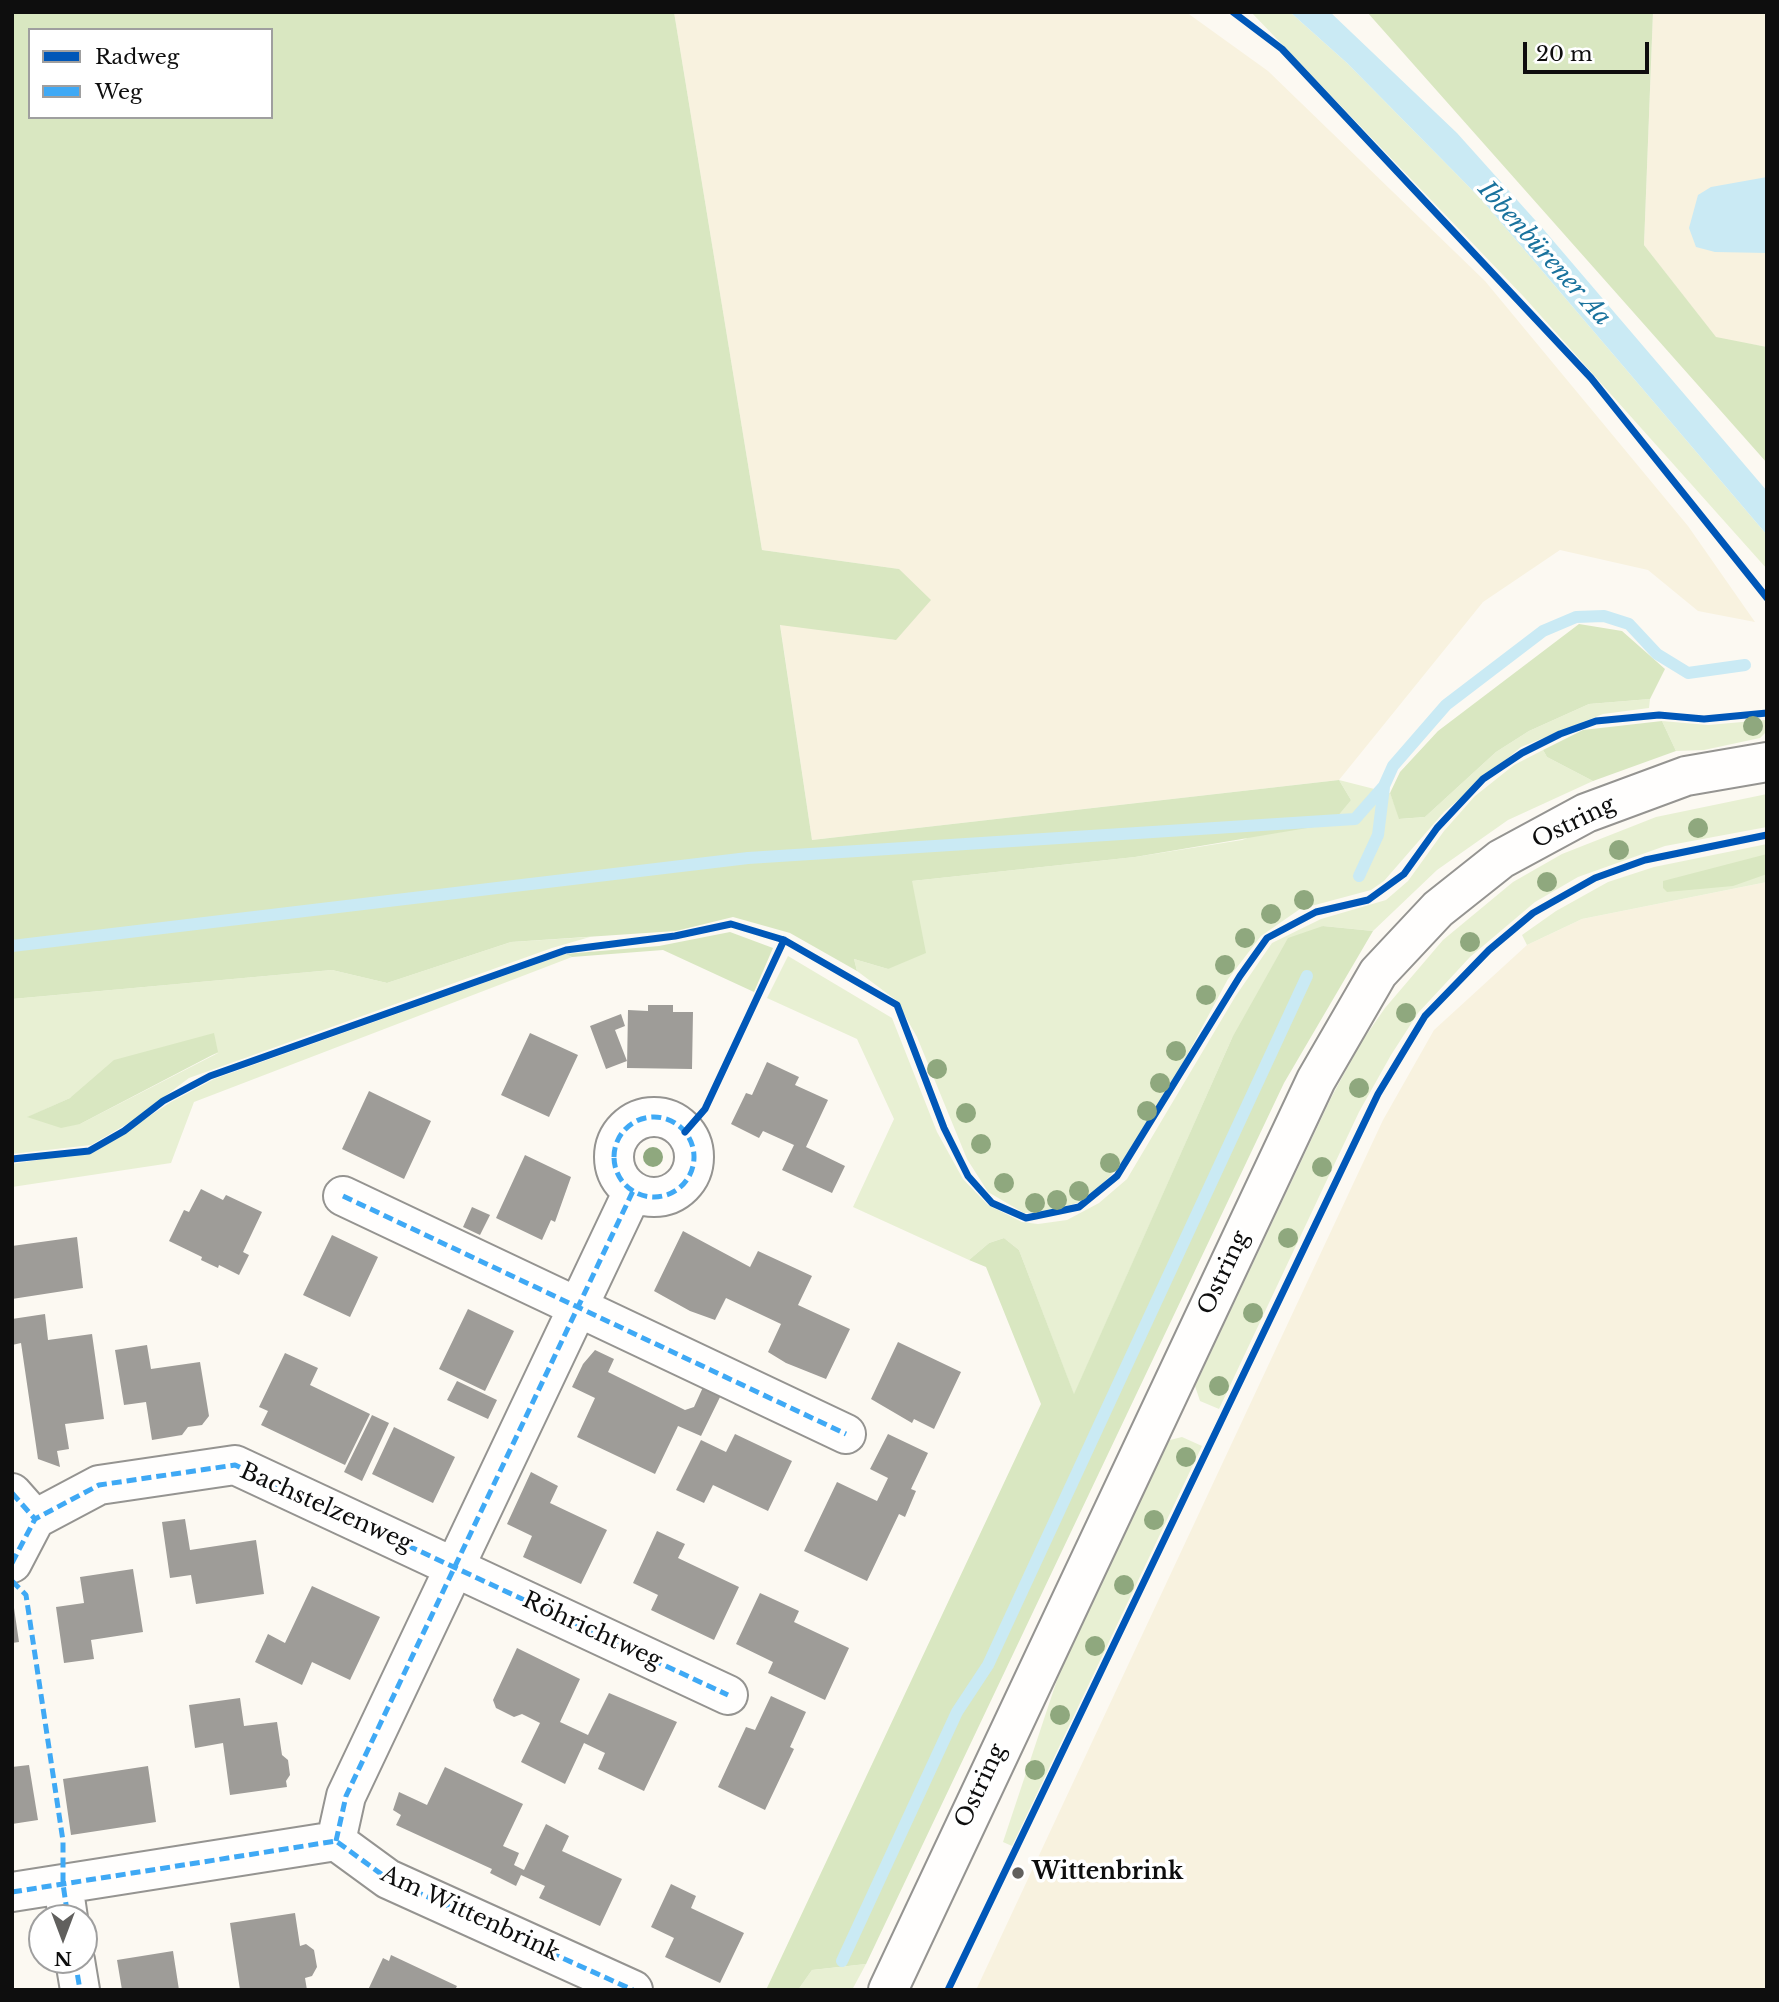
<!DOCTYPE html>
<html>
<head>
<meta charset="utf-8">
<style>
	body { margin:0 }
	#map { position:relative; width:1779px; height:2002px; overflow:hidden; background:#fcf9f2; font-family:"Libre Baskerville",serif }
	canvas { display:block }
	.frame { position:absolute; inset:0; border:14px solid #0e0e0e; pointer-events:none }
	.legend { position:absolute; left:28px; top:28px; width:245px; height:91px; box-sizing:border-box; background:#fff; border:2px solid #9f9f9f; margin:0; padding:9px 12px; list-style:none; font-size:21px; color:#0e0e0e }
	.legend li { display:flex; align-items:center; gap:14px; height:35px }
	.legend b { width:35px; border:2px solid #9f9f9f }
	.north { position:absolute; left:28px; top:1904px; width:70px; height:70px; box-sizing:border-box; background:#fff; border:2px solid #9f9f9f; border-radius:50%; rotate:180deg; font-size:19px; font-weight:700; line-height:28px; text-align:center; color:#0e0e0e }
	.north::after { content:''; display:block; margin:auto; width:24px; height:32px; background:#61605e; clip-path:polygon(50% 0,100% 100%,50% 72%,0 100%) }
	.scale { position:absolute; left:1523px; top:42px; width:126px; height:32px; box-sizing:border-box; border:4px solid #0e0e0e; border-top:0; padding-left:9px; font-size:21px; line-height:24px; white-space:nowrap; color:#0e0e0e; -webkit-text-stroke:5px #fff; paint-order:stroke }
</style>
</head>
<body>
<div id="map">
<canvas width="1779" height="2002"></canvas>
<div class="frame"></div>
<ul class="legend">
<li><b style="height:9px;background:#0057b8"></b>Radweg</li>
<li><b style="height:9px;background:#3fa9f5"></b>Weg</li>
</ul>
<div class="north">N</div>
<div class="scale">20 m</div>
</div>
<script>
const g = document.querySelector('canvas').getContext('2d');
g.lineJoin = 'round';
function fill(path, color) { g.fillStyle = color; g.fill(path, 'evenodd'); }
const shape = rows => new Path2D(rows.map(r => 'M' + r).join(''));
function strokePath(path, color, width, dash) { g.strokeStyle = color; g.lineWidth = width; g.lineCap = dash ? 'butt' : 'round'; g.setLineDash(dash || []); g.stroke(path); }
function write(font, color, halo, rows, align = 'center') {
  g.font = font + ' "Libre Baskerville",serif'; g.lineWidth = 7; g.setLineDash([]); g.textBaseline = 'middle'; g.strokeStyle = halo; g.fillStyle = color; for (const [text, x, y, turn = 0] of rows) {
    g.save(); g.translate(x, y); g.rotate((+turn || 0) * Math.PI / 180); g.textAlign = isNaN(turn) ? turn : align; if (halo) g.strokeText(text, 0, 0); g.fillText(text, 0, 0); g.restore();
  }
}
const farmland = shape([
	[674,12,1186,12,1268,71,1485,281,1688,526,1755,622,1698,611,1648,570,1560,550,1483,602,1339,780,812,840,780,624,896,640,899,569,762,550],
	[1653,12,1767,12,1767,347,1716,338,1644,245],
	[1767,882,1767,1990,976,1990,1383,1120,1434,1030,1527,945,1582,919]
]);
const green = shape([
	[1251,12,1290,12,1347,63,1481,199,1767,535,1767,569,1524,297],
	[1650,699,1649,708,1603,714,1521,747,1444,812,1384,881,1371,890,1300,909,1261,936,1228,979,1178,1072,1127,1157,1100,1187,1080,1202,1047,1212,1024,1213,988,1192,967,1159,917,1037,896,1000,857,971,854,959,888,969,912,881,1135,857,1242,840,1351,800,1339,780,1390,793,1400,819,1425,817,1496,752,1529,731,1589,704],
	[1765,720,1767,731,1760,738,1704,750,1676,751,1662,721,1708,725],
	[1543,750,1547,757,1593,781,1508,820,1437,870,1373,931,1323,926,1232,1038,1074,1395,1019,1250,1004,1238,989,1243,969,1260,853,1207,894,1119,857,1039,767,998,788,956,892,1018,937,1132,963,1179,988,1205,1022,1222,1038,1224,1067,1220,1099,1203,1127,1179,1235,997,1272,943,1321,919,1386,900,1408,881,1444,831,1475,796,1514,765],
	[1767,794,1767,827,1665,846,1578,877,1535,902,1470,957,1418,1013,1391,1055,1359,1112,1219,1409,1200,1401,1195,1386,1331,1098,1360,1044,1385,1008,1443,940,1513,882,1562,854,1656,817],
	[1767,844,1767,882,1582,919,1527,945,1522,935,1556,911,1608,882,1654,867],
	[590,937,552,948,189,1078,132,1121,91,1145,12,1154,12,999,332,970,387,983,511,942],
	[218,1053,80,1124,28,1117,70,1098],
	[565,954,572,957,194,1102,171,1163,12,1187,12,1164,96,1151,171,1102,214,1079],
	[1182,1437,1202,1446,1012,1846,1003,1842,1058,1677,1161,1453,1170,1440],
	[866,1964,852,1990,798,1990,812,1970]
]);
const forest = shape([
	[12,12,674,12,762,550,899,569,931,600,896,640,780,625,812,840,1339,780,1351,800,1331,824,1135,857,912,881,926,953,888,969,854,959,857,971,790,933,733,917,676,931,511,942,387,983,332,970,12,999],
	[30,30,271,30,271,117,30,117],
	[1367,12,1653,12,1644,245,1716,337,1767,347,1767,463],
	[1579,624,1622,631,1665,669,1650,699,1589,704,1529,731,1496,752,1425,817,1399,819,1390,793,1400,772,1438,731],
	[1662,721,1676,751,1593,781,1547,757,1543,750,1583,730],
	[1767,854,1767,874,1733,886,1667,892,1663,888,1663,881],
	[1323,926,1373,931,1284,1083,866,1964,812,1970,798,1990,766,1990,1041,1404,986,1267,969,1260,989,1243,1004,1238,1019,1250,1074,1394,1232,1038,1288,938],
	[730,932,773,948,754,992,663,950,572,957,565,954,659,946],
	[214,1033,218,1052,80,1124,61,1128,27,1117,70,1098,114,1060]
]);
const water = shape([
	[1290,12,1330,12,1457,133,1544,230,1767,491,1767,535,1481,199,1347,63],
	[1767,177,1767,253,1715,252,1696,247,1689,228,1698,195,1711,187]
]);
const stream = shape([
	[1359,876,1378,835,1384,787],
	[12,946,748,858,1355,819,1384,786,1393,766,1446,705,1543,631,1576,617,1604,616,1629,624,1657,654,1688,673,1745,665],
	[842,1961,957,1712,988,1665,1307,976]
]);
const building = shape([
	[648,1005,673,1005,673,1012,693,1012,692,1069,627,1068,628,1010,648,1011],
	[621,1014,625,1026,615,1030,627,1061,606,1069,590,1026],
	[530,1033,578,1055,549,1117,501,1095],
	[767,1062,799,1077,795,1085,828,1100,806,1147,845,1166,832,1193,782,1170,794,1145,763,1131,759,1138,731,1124,746,1093,752,1095],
	[369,1091,431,1121,404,1179,342,1149],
	[525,1155,571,1177,555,1222,551,1220,542,1240,496,1218],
	[201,1189,223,1200,226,1195,262,1212,243,1252,249,1255,239,1275,219,1265,218,1268,201,1260,202,1257,169,1241,184,1210,189,1212],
	[472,1207,490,1215,480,1235,463,1227],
	[683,1231,750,1267,758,1251,812,1276,798,1305,850,1329,826,1379,786,1363,768,1352,781,1324,726,1298,715,1320,690,1311,654,1291],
	[332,1235,378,1257,350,1317,303,1295],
	[77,1237,83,1288,12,1299,12,1246],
	[468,1309,514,1331,485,1391,439,1369],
	[45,1314,48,1340,92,1334,104,1419,65,1424,69,1449,57,1451,60,1467,38,1459,21,1343,12,1345,12,1319],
	[898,1342,961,1372,934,1429,914,1419,912,1423,871,1399],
	[147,1345,151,1369,200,1362,209,1416,202,1425,188,1427,182,1435,152,1440,146,1402,124,1405,115,1350],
	[595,1350,614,1359,608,1372,685,1410,694,1407,704,1385,722,1393,701,1436,678,1426,655,1474,577,1437,595,1398,572,1387,583,1364],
	[285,1353,318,1368,310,1385,370,1414,345,1465,261,1425,268,1411,259,1407],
	[457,1381,497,1400,488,1419,447,1400],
	[372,1415,389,1423,362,1481,344,1472],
	[394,1427,455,1457,433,1503,372,1474],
	[735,1434,792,1461,768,1511,713,1485,704,1503,676,1490,701,1440,726,1452],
	[888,1434,928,1453,911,1489,916,1491,905,1517,899,1514,867,1581,804,1551,837,1482,877,1501,888,1478,870,1469],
	[531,1472,558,1486,550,1503,607,1530,581,1584,523,1557,532,1536,507,1524],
	[185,1519,190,1550,256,1540,264,1594,196,1604,191,1575,170,1578,162,1522],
	[657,1531,685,1544,678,1558,739,1587,714,1640,651,1610,658,1595,633,1583],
	[133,1569,143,1632,91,1640,94,1659,64,1663,56,1607,84,1603,80,1577],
	[312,1586,380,1617,350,1680,312,1662,302,1685,255,1662,268,1634,285,1643],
	[760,1593,799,1611,794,1622,849,1648,825,1700,768,1673,773,1662,736,1644],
	[14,1608,19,1642,12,1643,12,1609],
	[517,1648,580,1679,560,1722,588,1735,609,1693,677,1722,644,1791,598,1769,605,1753,584,1743,565,1784,521,1762,540,1723,522,1714,514,1717,496,1708,493,1700],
	[771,1696,806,1712,790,1747,794,1749,765,1810,718,1787,746,1727,755,1730],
	[240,1698,244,1726,277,1722,282,1755,288,1760,290,1775,286,1781,287,1787,230,1795,223,1743,195,1748,189,1705],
	[29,1765,38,1820,12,1824,12,1767],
	[148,1766,156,1822,71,1835,63,1779],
	[445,1767,523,1804,503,1846,519,1853,514,1865,524,1870,546,1824,569,1836,562,1851,622,1879,600,1926,539,1898,545,1886,521,1875,516,1886,490,1873,492,1869,396,1825,401,1815,393,1810,399,1792,427,1805],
	[671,1884,696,1896,691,1908,744,1933,720,1983,665,1957,674,1938,651,1927],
	[295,1913,300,1946,306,1944,314,1950,317,1967,312,1976,305,1978,307,1990,240,1990,230,1923],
	[173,1951,179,1990,122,1990,117,1960],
	[391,1955,457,1986,455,1990,368,1990,383,1958,389,1961]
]);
const minor = shape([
	'614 1157a40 40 0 1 1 80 0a40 40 0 1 1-80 0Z',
	[343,1196,846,1434],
	[12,1493,35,1519],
	[12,1563,35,1519,99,1485,235,1465,728,1695],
	[336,1841,346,1796,633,1191],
	[63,1884,68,1918],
	[12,1892,336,1841,388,1879,633,1990],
	[75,1960,80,1990],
	[888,1990,1316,1080,1378,973,1438,909,1501,859,1586,813,1686,776,1767,762]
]);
const quiet = shape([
	'614 1157a40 40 0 1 1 80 0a40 40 0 1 1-80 0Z',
	[343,1196,846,1434],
	[12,1493,35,1519],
	[12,1563,35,1519,99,1485,235,1465,728,1695],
	[12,1581,26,1595,63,1841,63,1884,68,1918],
	[336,1841,346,1796,633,1191],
	[12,1892,336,1841,388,1879,633,1990],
	[75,1960,80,1990]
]);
const cycleway = shape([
	[1233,12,1282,49,1591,378,1767,598],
	[685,1132,705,1109,784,940],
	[12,1159,89,1151,124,1131,163,1101,210,1076,566,950,675,936,731,924,784,940,897,1005,944,1128,968,1176,992,1203,1026,1218,1079,1207,1117,1176,1240,976,1267,938,1316,912,1368,900,1404,874,1437,828,1483,779,1522,753,1560,734,1596,721,1659,715,1704,719,1767,713],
	[948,1990,1378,1094,1425,1016,1489,950,1533,913,1595,878,1645,860,1767,835]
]);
const trees = [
	[1753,726],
	[1698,828],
	[1619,850],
	[1547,882],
	[1304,900],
	[1271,914],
	[1245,938],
	[1470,942],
	[1225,965],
	[1206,995],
	[1406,1013],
	[1176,1051],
	[937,1069],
	[1160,1083],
	[1359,1088],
	[1147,1111],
	[966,1113],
	[981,1144],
	[653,1157],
	[1110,1163],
	[1322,1167],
	[1004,1183],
	[1079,1191],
	[1057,1200],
	[1035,1203],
	[1288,1238],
	[1253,1313],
	[1219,1386],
	[1186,1457],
	[1154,1520],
	[1124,1585],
	[1095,1646],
	[1060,1715],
	[1035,1770]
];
const markers = [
	[1018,1873,7,"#61605e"]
];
const streetNames = [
	["Ostring",1574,823,-26],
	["Ostring",1224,1273,-65],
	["Bachstelzenweg",326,1508,24],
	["Röhrichtweg",592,1631,25],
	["Ostring",981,1786,-65],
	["Am Wittenbrink",470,1914,25]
];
const poiNames = [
	["Wittenbrink",1032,1873]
];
const waterNames = [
	["Ibbenbürener Aa",1544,254,48]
];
fill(farmland, '#f8f2df');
fill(green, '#e8f0d3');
fill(forest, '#d9e7c1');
fill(water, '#caeaf4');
strokePath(stream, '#caeaf4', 12);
fill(building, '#9e9c98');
strokePath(minor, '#959491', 42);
strokePath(minor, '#fffefd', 38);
strokePath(quiet, '#3fa9f5', 5, [10, 5]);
strokePath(cycleway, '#0057b8', 7);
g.fillStyle = '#8fa87e';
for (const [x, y] of trees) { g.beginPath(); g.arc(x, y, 10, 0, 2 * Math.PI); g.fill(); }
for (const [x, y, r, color] of markers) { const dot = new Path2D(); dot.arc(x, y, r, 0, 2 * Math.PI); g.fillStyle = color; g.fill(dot); strokePath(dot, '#fff', 2.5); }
write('23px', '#0e0e0e', '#fff', streetNames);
write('bold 23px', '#0e0e0e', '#fff', poiNames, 'left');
write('italic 24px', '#19729d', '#fff', waterNames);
</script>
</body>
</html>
